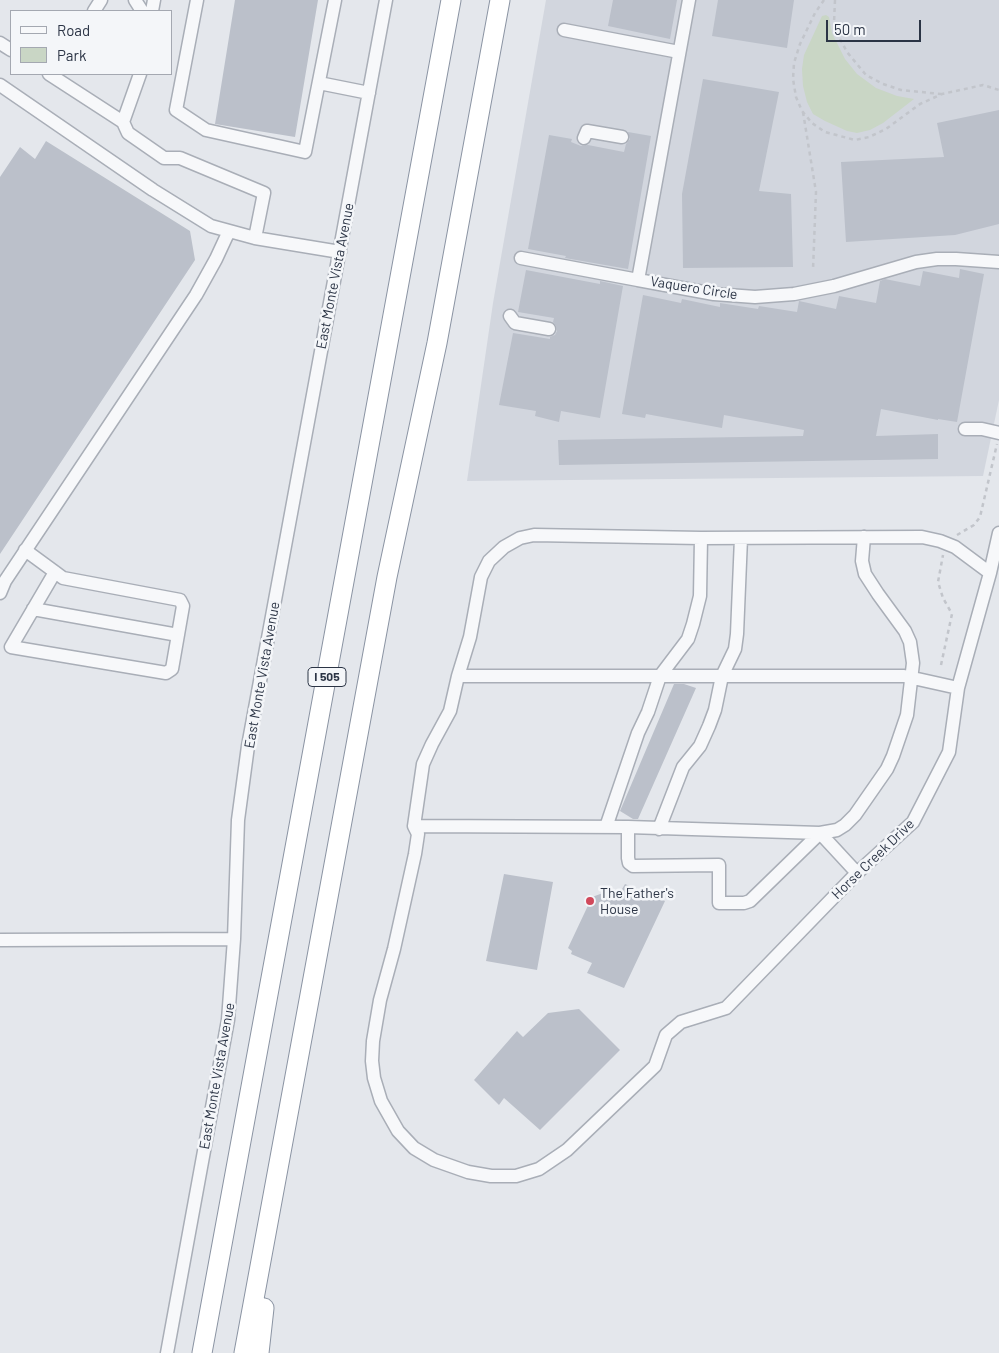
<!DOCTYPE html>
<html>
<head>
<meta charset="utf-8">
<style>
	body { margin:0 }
	#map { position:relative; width:999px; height:1353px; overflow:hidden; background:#e4e7ec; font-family:Barlow,sans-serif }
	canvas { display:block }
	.legend { position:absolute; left:10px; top:10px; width:162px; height:65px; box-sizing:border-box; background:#f4f6f9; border:1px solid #a4a8b1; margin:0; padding:6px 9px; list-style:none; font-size:15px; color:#2b3445 }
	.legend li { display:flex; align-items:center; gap:10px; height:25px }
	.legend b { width:25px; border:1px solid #a4a8b1 }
	.scale { position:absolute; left:826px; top:20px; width:95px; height:22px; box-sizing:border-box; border:2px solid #2b3445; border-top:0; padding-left:6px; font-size:15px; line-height:18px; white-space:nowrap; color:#2b3445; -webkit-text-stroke:4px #f4f6f9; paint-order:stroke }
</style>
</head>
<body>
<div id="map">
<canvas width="999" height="1353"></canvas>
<ul class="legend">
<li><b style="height:6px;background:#f7f8fa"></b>Road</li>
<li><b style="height:14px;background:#c9d6c5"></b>Park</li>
</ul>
<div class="scale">50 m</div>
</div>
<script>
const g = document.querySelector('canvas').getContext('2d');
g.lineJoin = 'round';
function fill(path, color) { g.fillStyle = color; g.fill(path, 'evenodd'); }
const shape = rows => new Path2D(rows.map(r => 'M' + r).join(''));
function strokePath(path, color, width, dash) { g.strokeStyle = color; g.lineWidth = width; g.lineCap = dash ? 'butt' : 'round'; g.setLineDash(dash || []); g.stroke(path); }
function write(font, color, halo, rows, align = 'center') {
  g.font = font + ' Barlow,sans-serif'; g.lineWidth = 5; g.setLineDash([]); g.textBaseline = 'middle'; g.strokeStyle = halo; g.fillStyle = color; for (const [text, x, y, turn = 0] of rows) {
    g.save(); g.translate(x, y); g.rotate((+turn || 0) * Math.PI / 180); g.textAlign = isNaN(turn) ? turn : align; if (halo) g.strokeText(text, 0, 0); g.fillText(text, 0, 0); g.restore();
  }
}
const built = shape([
	[546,0,999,0,999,400,983,476,467,481,493,303]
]);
const green = shape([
	[826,15,829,17,832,33,845,59,857,74,876,88,897,96,914,99,883,123,870,130,857,133,847,131,825,121,813,114,807,102,803,86,802,69,804,55,822,16]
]);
const building = shape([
	[235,0,318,0,295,137,215,124],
	[613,0,677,0,670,39,608,26],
	[718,0,794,0,787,48,712,36],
	[703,79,779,92,759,191,791,194,793,267,683,268,682,194],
	[999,110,999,224,955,235,846,242,841,162,944,157,937,123],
	[628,132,651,136,628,269,565,258,566,256,528,249,549,135,572,139,571,142,581,146,588,145,624,152,626,144,630,139],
	[46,141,190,231,195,260,0,554,0,177,20,147,35,159],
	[960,269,984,274,957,422,938,419,938,420,881,409,876,436,938,434,938,459,559,465,558,440,803,436,804,430,724,415,722,428,646,414,645,418,622,414,643,295,681,303,682,299,720,307,720,303,758,309,759,306,797,312,799,301,836,309,839,296,876,303,880,281,885,279,920,286,923,271,959,278],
	[526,270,600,284,600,281,623,286,600,418,561,411,559,422,535,416,536,411,499,405,513,333,550,339,550,337,555,335,557,331,556,326,553,322,554,318,518,312],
	[674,684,684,684,696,688,638,819,633,819,620,811],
	[504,874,553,882,537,970,486,961],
	[625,884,665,901,624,988,587,973,592,963,571,954,572,951,568,948,592,897,603,893,618,896],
	[579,1009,620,1050,540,1130,504,1098,499,1105,474,1080,517,1031,523,1037,548,1013]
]);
const path = shape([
	[824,0,815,13,800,44,794,63,793,79,796,97,802,111,812,123,825,132,855,140,869,137,886,129,920,104,942,94,983,85,999,90],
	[835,0,834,23,838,35,847,52,866,75,883,84,901,90,941,94],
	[803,112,816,192,813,270],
	[957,535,974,525,980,517,997,444],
	[941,665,952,614,943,598,938,582,943,555]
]);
const minor = shape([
	[135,0,142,11],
	[197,0,176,110,206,130,305,152,335,0],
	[689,0,638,280,714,294,755,297,794,294,834,286,916,262,937,259,956,259,999,262],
	[94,11,101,0],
	[152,11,154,0],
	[564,30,679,52],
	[0,43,11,50],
	[49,74,123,122],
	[140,74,123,122,128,133,164,158,180,158,264,193,255,238],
	[319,83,369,93],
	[0,85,153,190,211,226,255,238,340,252],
	[584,138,587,131,622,137],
	[521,258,638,280],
	[510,316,515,323,549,329],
	[965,429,982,429,999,433],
	[25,550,55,572,63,578,180,600,183,606,172,669,166,673,11,647,55,572],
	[0,593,5,581,196,295,216,259,229,231],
	[33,609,178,635],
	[458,676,470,637,481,577,489,561,504,547,520,538,534,535,701,538,922,537,940,541,955,547,990,573],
	[414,826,418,834,415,854,394,949,380,1000,373,1041,372,1061,374,1078,381,1101,398,1131,414,1148,434,1160,468,1172,491,1176,516,1176,539,1169,567,1150,655,1066,666,1035,681,1022,726,1008,857,873,913,822,949,752,958,688,990,573,999,533],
	[606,827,638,733,648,712,660,676,688,639,693,624,700,596,701,538],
	[628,827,820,833,837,830,845,825,855,815,887,769,893,756,907,715,913,663,910,642,905,631,878,594,865,574,862,561,864,537],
	[659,829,683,767,700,746,709,726,715,710,722,676,735,649,737,634,741,538],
	[857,873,820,833,750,901,744,903,719,903,719,865,633,866,629,863,628,858,628,827,414,826,423,764,432,744,450,711,458,676,904,676,958,688],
	[0,940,234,939],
	[167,1353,228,1020,234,939,238,820,248,746,386,0]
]);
const highway = shape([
	[202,1353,451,0],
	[244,1353,387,577,437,343,500,0],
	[259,1353,264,1308]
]);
const markers = [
	[590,901,5,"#d1495b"]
];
const shields = [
	[327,677,38]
];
const shieldNames = [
	["I 505",327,677]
];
const streetNames = [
	["East Monte Vista Avenue",335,276,-79],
	["Vaquero Circle",694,288,9],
	["East Monte Vista Avenue",262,675,-80],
	["Horse Creek Drive",873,859,-44],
	["East Monte Vista Avenue",217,1076,-80]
];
const poiNames = [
	["The Father's",600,893],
	["House",600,909]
];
fill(built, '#d2d6de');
fill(green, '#c9d6c5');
fill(building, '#bbc0ca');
strokePath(minor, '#a9aeb7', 15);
strokePath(highway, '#8b94a3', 21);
strokePath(path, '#c2c5cb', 2.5, [4, 4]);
strokePath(minor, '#f7f8fa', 12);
strokePath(highway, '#fff', 19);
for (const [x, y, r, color] of markers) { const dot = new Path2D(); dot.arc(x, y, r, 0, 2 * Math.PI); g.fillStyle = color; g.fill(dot); strokePath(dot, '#f4f6f9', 2); }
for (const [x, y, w] of shields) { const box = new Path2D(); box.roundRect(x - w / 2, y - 9.5, w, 19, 4); g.fillStyle = '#f4f6f9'; g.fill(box); strokePath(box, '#2b3445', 1); }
write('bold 12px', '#2b3445', null, shieldNames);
write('14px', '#2b3445', '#f4f6f9', streetNames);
write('14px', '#2b3445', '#f4f6f9', poiNames, 'left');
</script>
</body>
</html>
